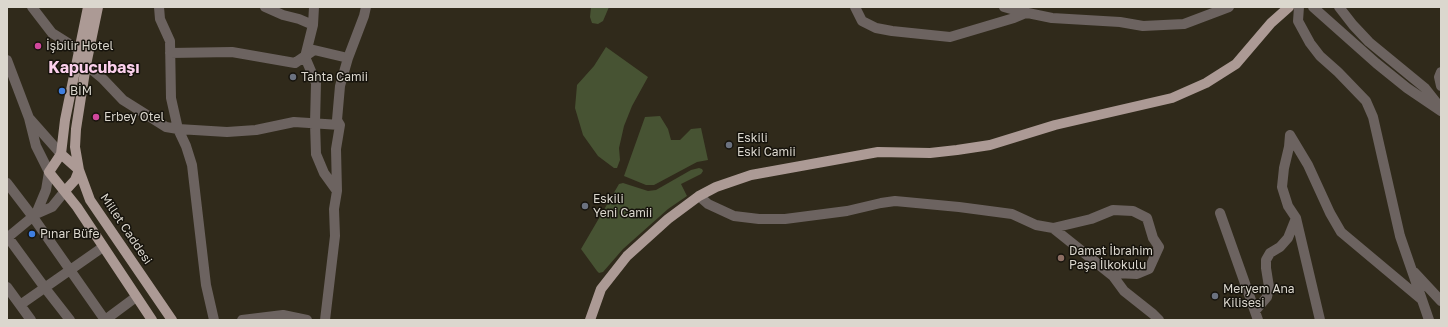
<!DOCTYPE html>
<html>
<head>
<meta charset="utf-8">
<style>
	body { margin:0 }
	#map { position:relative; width:1448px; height:327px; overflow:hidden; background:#302a1b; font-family:"Golos Text",sans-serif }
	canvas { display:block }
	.frame { position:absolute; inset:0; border:8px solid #dbd7ce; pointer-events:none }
</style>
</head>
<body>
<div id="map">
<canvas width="1448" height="327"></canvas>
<div class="frame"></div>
</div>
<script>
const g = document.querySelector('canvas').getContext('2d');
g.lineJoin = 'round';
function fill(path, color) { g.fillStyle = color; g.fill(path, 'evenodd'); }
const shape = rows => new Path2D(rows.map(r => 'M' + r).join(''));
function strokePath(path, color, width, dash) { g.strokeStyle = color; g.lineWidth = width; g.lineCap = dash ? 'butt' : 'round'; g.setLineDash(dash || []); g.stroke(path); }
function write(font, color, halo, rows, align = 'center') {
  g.font = font + ' "Golos Text",sans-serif'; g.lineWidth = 3; g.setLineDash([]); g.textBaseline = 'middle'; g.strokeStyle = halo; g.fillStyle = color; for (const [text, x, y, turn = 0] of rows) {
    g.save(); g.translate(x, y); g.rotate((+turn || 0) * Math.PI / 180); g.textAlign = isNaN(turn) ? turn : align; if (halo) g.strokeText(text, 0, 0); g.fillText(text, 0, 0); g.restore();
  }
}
const green = shape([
	[591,7,609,7,603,21,598,24,592,23,590,17],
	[606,47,648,77,632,106,624,126,619,148,620,160,617,168,614,168,598,156,583,135,575,108,577,85,594,66],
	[660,116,668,129,671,140,680,140,691,129,701,128,708,160,697,162,654,185,646,185,624,176,645,117],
	[699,168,702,169,703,171,701,174,681,184,687,196,668,209,623,249,603,272,599,273,597,271,581,249,619,184,623,183,648,191,656,190,691,170]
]);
const minor = shape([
	[32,7,52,33,79,50],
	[159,7,160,19,170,41,171,98,178,129,186,146,192,165,206,285,214,320],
	[265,7,283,15,299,19,313,25],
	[314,7,313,25,305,57,316,83,315,123,316,154,324,173,337,191],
	[855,7,862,21,876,28,892,31,950,37,1014,18,1026,13],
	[1004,7,1018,11,1052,18,1120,22,1143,26,1184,24,1229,7],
	[1299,7,1298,21,1310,43,1320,56,1338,72,1366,101,1373,117,1400,236,1429,320],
	[1313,7,1376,63,1407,88,1441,111],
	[1339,7,1353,25,1369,42,1425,88,1440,107],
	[170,53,232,52,295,63,314,50,348,58],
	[7,60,29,118,36,146,49,172,46,190,36,214],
	[86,65,103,79,123,100,166,127,178,129,227,132,256,130,294,122,340,125],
	[1441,72,1439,77,1441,86],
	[30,119,61,154],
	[1290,135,1308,165,1330,213,1341,232,1421,299],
	[1290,135,1289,147,1284,168,1282,187,1288,206,1296,218,1320,320],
	[7,183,33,217,105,320],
	[699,196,708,204,734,216,759,219,785,219,847,211,881,203,895,201,959,207,1012,214,1036,225,1053,228,1113,276,1124,291,1153,314,1159,320],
	[1220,213,1258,320],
	[1053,228,1091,219,1113,210,1133,211,1147,218,1153,238,1159,247,1149,269,1137,274,1115,273,1108,270],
	[7,236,45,288,70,320],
	[7,238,36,214,52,207,65,191],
	[1414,272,1441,301],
	[7,287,31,320],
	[20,305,103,247],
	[1255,311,1267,297,1269,287,1266,268,1266,260,1270,253,1280,247,1288,238,1296,218],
	[105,320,136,297],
	[242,320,283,315,307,320],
	[325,320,335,236,334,209,337,191,336,149,340,125,337,120,340,86,348,58,364,16,366,7]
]);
const major = shape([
	[88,7,65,120,61,154,49,172,77,207,152,320],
	[61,154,79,170,90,200,172,320],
	[65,191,75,180,79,170,75,147,76,129,86,65,98,7],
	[590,320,601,289,627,256,668,219,699,196,716,187,751,175,878,152,930,153,957,150,990,145,1055,125,1172,98,1206,83,1236,64,1271,23,1289,7]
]);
const markers = [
	[38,46,4,"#d1479c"],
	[293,77,4,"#6b7280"],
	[62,91,4,"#3f7fe0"],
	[96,117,4,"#d1479c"],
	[729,145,4,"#6b7280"],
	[585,206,4,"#6b7280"],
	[32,234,4,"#3f7fe0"],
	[1061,258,4,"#8d6e63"],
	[1215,296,4,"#6b7280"]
];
const poiNames = [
	["İşbilir Hotel",46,46],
	["Tahta Camii",301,77],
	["BİM",70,91],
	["Erbey Otel",104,117],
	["Eskili",737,138],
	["Eski Camii",737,152],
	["Eskili",593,199],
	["Yeni Camii",593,213],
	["Pınar Büfe",40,234],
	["Damat İbrahim",1069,251],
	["Paşa İlkokulu",1069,265],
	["Meryem Ana",1223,289],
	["Kilisesi",1223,303]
];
const streetNames = [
	["Millet Caddesi",126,229,56]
];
const districtNames = [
	["Kapucubaşı",94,68]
];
fill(green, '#475333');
strokePath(minor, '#6c6360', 10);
strokePath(major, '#ac9a95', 10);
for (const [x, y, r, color] of markers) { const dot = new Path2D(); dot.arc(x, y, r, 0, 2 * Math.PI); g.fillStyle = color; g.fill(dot); strokePath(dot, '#16130c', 1.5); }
write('12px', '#dbd7ce', '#16130c', poiNames, 'left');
write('12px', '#dbd7ce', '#16130c', streetNames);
write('bold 16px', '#fbd0ec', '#16130c', districtNames);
</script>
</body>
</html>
